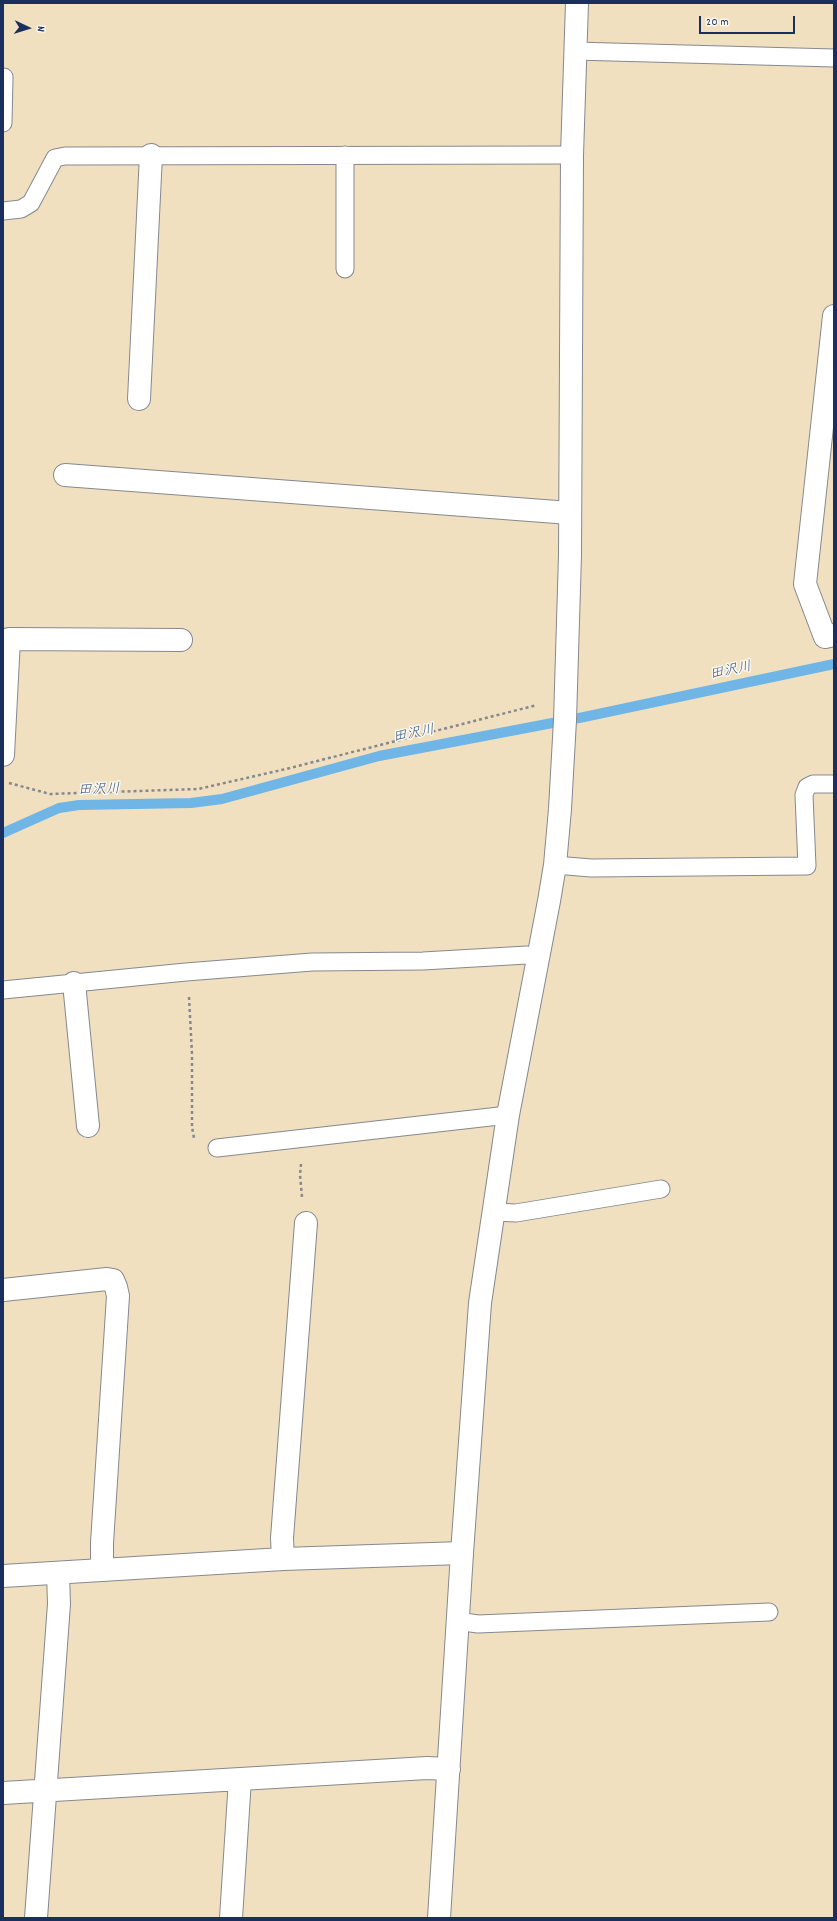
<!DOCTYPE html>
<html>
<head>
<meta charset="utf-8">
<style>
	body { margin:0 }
	#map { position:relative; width:837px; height:1921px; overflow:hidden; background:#f0e0c0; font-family:Dekko,sans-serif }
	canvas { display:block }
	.frame { position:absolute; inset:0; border:4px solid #1b2f5e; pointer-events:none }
	.north { position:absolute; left:8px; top:8px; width:40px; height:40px; -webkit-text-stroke:3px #fbf7ec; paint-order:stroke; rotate:94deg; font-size:11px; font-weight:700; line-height:16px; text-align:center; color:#1b2f5e }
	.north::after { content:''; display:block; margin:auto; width:14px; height:18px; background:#1b2f5e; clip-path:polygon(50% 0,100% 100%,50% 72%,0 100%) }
	.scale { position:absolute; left:699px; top:16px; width:96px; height:18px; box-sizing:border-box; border:2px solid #1b2f5e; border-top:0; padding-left:5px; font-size:12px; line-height:14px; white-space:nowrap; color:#1b2f5e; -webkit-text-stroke:3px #fbf7ec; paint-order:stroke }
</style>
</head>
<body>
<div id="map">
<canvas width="837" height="1921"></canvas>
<div class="frame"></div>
<div class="north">N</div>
<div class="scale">20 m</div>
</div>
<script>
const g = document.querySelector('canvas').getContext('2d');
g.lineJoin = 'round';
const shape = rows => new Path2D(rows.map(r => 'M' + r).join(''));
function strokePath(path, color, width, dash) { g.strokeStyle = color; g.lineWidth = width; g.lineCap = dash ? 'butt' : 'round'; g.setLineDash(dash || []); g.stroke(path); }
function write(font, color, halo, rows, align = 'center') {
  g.font = font + ' Dekko,"Klee One",sans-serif'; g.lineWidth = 3; g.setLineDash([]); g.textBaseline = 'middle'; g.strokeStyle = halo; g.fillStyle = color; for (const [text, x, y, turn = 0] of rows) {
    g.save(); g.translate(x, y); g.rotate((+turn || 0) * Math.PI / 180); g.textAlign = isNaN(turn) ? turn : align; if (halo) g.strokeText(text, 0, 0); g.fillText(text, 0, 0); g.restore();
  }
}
const stream = shape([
	[3,833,59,808,79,805,191,803,222,799,379,756,584,717,834,664]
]);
const path = shape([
	[9,783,50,794,198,789,286,769,537,705],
	[189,997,192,1054,192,1127,194,1138],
	[301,1164,300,1175,302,1197]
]);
const lane = shape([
	[574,51,834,58],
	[3,123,4,77],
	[345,155,345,269],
	[3,211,21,209,31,203,55,158,65,156,572,155],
	[555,865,591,868,807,866,804,795,807,787,813,784,834,784],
	[3,990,186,972,312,962,423,961,527,955,538,957],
	[217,1148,508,1115],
	[493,1212,516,1213,661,1189],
	[457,1621,478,1624,769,1612]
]);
const street = shape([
	[834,316,805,584,825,637,834,635],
	[139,399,151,155],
	[65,475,570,513],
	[3,755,9,639,181,640],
	[74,983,88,1126],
	[3,1290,107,1279,113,1280,116,1287,118,1296,102,1543,102,1570],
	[283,1559,282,1538,306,1223],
	[3,1793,427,1768,449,1769],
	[36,1918,59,1604,58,1573],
	[231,1918,240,1779],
	[439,1918,462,1553,480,1303,508,1115,549,901,555,865,560,809,565,720,570,555,572,155,577,3]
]);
const secondary = shape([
	[3,1576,283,1559,462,1553]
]);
const waterNames = [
	["田沢川",731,672,-12],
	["田沢川",414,735,-11],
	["田沢川",99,791,-2]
];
strokePath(stream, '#6fb5e6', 10);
strokePath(lane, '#86888f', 19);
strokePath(street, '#86888f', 24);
strokePath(secondary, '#86888f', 24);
strokePath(path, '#86888f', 2.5, [3, 3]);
strokePath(lane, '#fff', 17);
strokePath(street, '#fff', 22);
strokePath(secondary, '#fff', 22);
write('italic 14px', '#345787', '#fbf7ec', waterNames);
</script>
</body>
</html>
